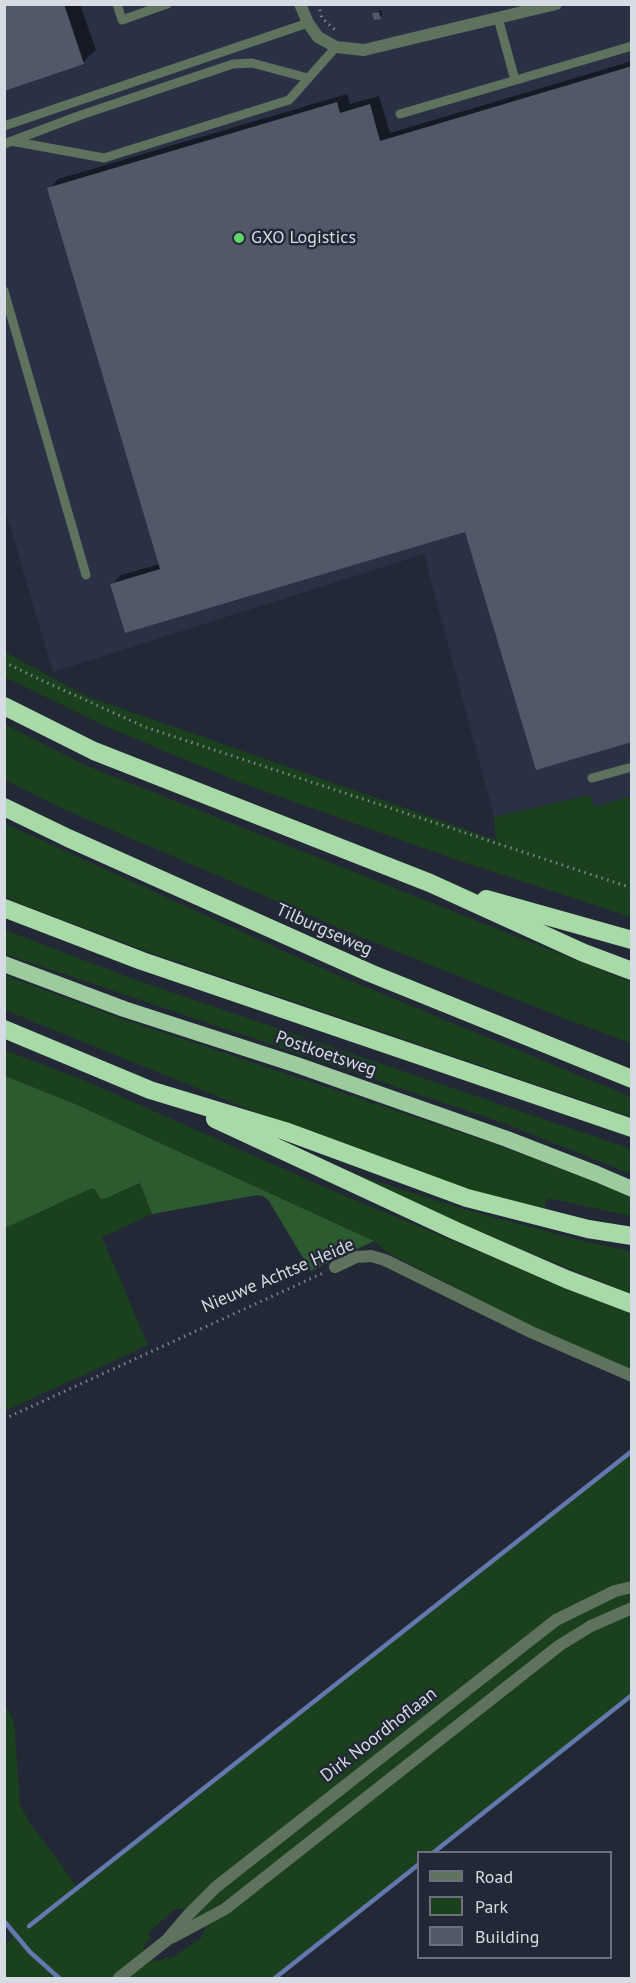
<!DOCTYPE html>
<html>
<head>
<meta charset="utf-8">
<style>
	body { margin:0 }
	#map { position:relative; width:636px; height:1983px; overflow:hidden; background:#232836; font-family:"PT Sans",sans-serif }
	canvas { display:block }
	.frame { position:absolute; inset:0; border:6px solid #d7dbe4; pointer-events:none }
	.legend { position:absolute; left:417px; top:1851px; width:195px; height:108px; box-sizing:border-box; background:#232836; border:2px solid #6b707c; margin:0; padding:8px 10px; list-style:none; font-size:18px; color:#d7dbe4 }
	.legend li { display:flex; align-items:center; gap:12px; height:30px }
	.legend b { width:30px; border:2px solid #6b707c }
</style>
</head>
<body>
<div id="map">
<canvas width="636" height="1983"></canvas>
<div class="frame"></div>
<ul class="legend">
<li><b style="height:8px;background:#5e725e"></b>Road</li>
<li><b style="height:16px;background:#1a401d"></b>Park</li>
<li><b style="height:16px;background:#515867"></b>Building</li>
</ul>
</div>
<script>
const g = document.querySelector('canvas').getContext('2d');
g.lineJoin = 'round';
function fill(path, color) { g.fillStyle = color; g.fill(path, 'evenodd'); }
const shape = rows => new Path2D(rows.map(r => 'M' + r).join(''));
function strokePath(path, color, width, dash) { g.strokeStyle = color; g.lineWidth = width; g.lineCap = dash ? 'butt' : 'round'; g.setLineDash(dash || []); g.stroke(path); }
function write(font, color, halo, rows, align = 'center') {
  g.font = font + ' "PT Sans",sans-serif'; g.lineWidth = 5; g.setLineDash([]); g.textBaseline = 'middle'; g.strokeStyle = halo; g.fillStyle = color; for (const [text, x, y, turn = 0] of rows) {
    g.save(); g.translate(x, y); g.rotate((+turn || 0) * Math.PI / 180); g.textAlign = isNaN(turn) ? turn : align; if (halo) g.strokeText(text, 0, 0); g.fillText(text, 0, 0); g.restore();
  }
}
const built = shape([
	[4,5,631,5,631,796,594,807,589,795,494,817,424,554,53,672,5,509]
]);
const green = shape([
	[5,652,86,696,496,840,494,817,590,795,594,807,631,796,631,917,454,859,239,782,105,726,5,677],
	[4,724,87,766,631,982,631,1043,563,1018,351,933,68,811,5,780],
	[4,823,332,973,631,1097,631,1117,146,951,18,903,5,896],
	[5,930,136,980,631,1149,631,1174,506,1124,5,954],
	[4,975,120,1018,495,1144,611,1188,631,1198,631,1216,547,1198,544,1211,469,1191,275,1120,5,1010],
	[4,1050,91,1083,322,1186,563,1287,631,1314,631,1370,534,1328,388,1253,374,1241,75,1104,5,1076],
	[345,1171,463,1209,587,1242,631,1251,631,1294,458,1223],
	[141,1183,152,1214,102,1237,148,1345,5,1411,4,1228,88,1190,94,1188,100,1198,104,1199],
	[631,1450,631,1582,579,1602,189,1907,174,1910,148,1933,151,1937,143,1948,154,1961,162,1960,166,1957,170,1959,201,1938,206,1926,560,1651,594,1629,631,1613,631,1699,436,1852,418,1852,418,1867,276,1978,5,1978,5,1945,13,1937,4,1925,4,1704,14,1721,20,1804,28,1820,77,1887],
	[631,1591,631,1603,618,1608,229,1900,191,1925,187,1920,209,1899,557,1625,593,1606]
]);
const forest = shape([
	[5,1076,75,1104,374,1241,311,1271,269,1201,263,1196,257,1195,152,1214,140,1183,104,1199,100,1198,94,1188,88,1190,5,1228]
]);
const shadow = shape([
	[4,4,80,4,96,50,83,62],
	[381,10,382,15,380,17,374,13],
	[632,61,632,740,466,530,112,584,121,575,160,564,49,189,58,179,347,94,350,104,379,96,390,133]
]);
const stream = shape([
	[434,1852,632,1695],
	[4,1921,30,1952,59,1978],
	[29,1926,632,1451],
	[275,1978,418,1865]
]);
const building = shape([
	[4,4,64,4,84,64,4,91],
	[379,12,381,19,374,20,372,13],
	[632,66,632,742,536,770,465,532,125,633,110,584,160,569,47,188,337,102,340,113,370,104,380,141]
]);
const path = shape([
	[318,4,322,18,335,30],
	[4,662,39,679,145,727,632,888],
	[4,1419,323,1273]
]);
const service = shape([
	[117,4,122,20,167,4],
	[498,18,515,80],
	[400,114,632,46],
	[4,126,308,23],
	[11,141,104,158,289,100,336,47],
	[4,144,81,115,233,64,252,63,308,78],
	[4,291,86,575],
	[592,778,632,767]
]);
const minor = shape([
	[300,4,308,23,318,37,336,47,364,50,556,4],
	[335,1267,356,1257,371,1256,385,1260,531,1332,632,1376]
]);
const tertiary = shape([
	[171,1938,225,1909,560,1645,591,1626,632,1608],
	[119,1978,167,1940,189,1914,216,1887,556,1620,615,1591,632,1587]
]);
const trunk = shape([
	[4,964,124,1009,297,1065,507,1139,597,1174,632,1189]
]);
const motorway = shape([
	[4,706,94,751,430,883,584,953,632,971],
	[4,807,68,838,370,973,632,1079],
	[486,899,632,940],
	[4,908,142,961,632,1128],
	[4,1029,150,1090,285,1131,467,1198,588,1229,632,1236],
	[215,1119,456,1231,566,1279,632,1304]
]);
const markers = [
	[239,238,6,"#61d46a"]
];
const poiNames = [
	["GXO Logistics",251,238]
];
const streetNames = [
	["Tilburgseweg",324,930,24],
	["Postkoetsweg",326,1054,19],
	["Nieuwe Achtse Heide",278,1276,-23],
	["Dirk Noordhoflaan",379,1735,-38]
];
fill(built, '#2a3145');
fill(green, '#1a401d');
fill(forest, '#2d5b30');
fill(shadow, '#0007');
strokePath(stream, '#6378ae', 4.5);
fill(building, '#515867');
strokePath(path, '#7f838f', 3, [1.5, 4.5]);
strokePath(service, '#5e725e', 9);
strokePath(minor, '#5e725e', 12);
strokePath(tertiary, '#5e725e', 12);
strokePath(trunk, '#9ccb9d', 16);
strokePath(motorway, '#a7daa7', 18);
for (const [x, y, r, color] of markers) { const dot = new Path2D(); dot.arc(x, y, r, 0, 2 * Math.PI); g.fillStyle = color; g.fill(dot); strokePath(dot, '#232836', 2); }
write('18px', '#d7dbe4', '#232836', poiNames, 'left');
write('18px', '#d7dbe4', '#232836', streetNames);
</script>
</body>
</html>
